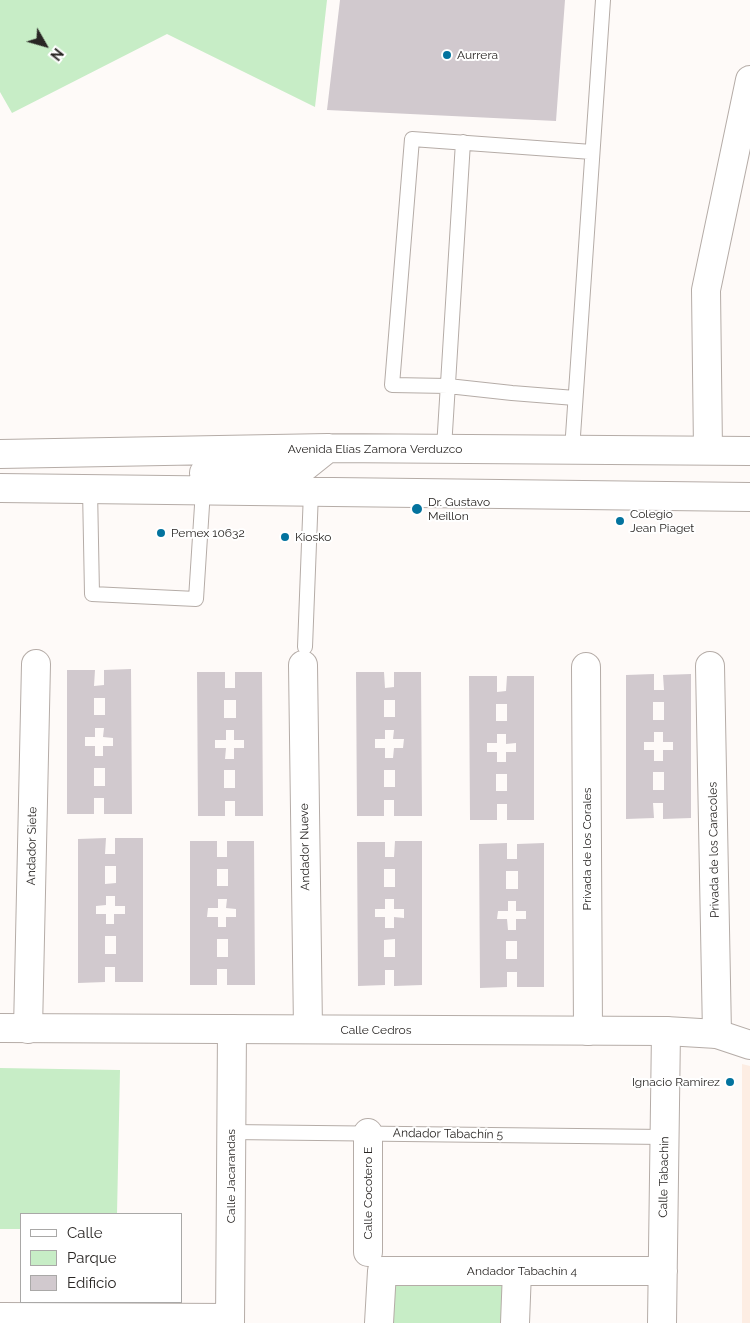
<!DOCTYPE html>
<html>
<head>
<meta charset="utf-8">
<style>
	body { margin:0 }
	#map { position:relative; width:750px; height:1323px; overflow:hidden; background:#fefaf8; font-family:Raleway,sans-serif }
	canvas { display:block }
	.legend { position:absolute; left:20px; top:1213px; width:162px; height:90px; box-sizing:border-box; background:#fff; border:1px solid #a9a8a7; margin:0; padding:6px 9px; list-style:none; font-size:15px; color:#292624 }
	.legend li { display:flex; align-items:center; gap:10px; height:25px }
	.legend b { width:25px; border:1px solid #a9a8a7 }
	.north { position:absolute; left:20px; top:20px; width:50px; height:50px; -webkit-text-stroke:4px #fff; paint-order:stroke; rotate:128deg; font-size:14px; font-weight:700; line-height:20px; text-align:center; color:#292624 }
	.north::after { content:''; display:block; margin:auto; width:18px; height:22px; background:#292624; clip-path:polygon(50% 0,100% 100%,50% 72%,0 100%) }
</style>
</head>
<body>
<div id="map">
<canvas width="750" height="1323"></canvas>
<ul class="legend">
<li><b style="height:6px;background:#fff"></b>Calle</li>
<li><b style="height:14px;background:#c7edc6"></b>Parque</li>
<li><b style="height:14px;background:#d1c9ce"></b>Edificio</li>
</ul>
<div class="north">N</div>
</div>
<script>
const g = document.querySelector('canvas').getContext('2d');
g.lineJoin = 'round';
function fill(path, color) { g.fillStyle = color; g.fill(path, 'evenodd'); }
const shape = rows => new Path2D(rows.map(r => 'M' + r).join(''));
function strokePath(path, color, width, dash) { g.strokeStyle = color; g.lineWidth = width; g.lineCap = dash ? 'butt' : 'round'; g.setLineDash(dash || []); g.stroke(path); }
function write(font, color, halo, rows, align = 'center') {
  g.font = font + ' Raleway,sans-serif'; g.lineWidth = 4; g.setLineDash([]); g.textBaseline = 'middle'; g.strokeStyle = halo; g.fillStyle = color; for (const [text, x, y, turn = 0] of rows) {
    g.save(); g.translate(x, y); g.rotate((+turn || 0) * Math.PI / 180); g.textAlign = isNaN(turn) ? turn : align; if (halo) g.strokeText(text, 0, 0); g.fillText(text, 0, 0); g.restore();
  }
}
const built = shape([
	[742,1064,750,1066,750,1323,742,1323]
]);
const green = shape([
	[0,0,327,0,315,107,167,34,12,113,0,92],
	[0,1068,120,1070,117,1214,21,1214,21,1229,0,1229],
	[393,1280,505,1280,504,1323,393,1323]
]);
const building = shape([
	[340,0,565,0,556,121,327,110],
	[131,669,132,814,104,814,104,798,94,798,94,814,67,814,67,670,95,670,94,686,104,685,104,670],
	[94,698,105,698,105,715,94,715],
	[95,728,104,728,103,737,113,738,113,746,103,746,103,756,95,756,95,746,85,746,85,737,95,737],
	[94,768,105,768,105,786,94,786],
	[197,672,225,672,225,688,235,688,235,672,262,672,263,816,235,816,235,801,225,801,225,816,198,816],
	[224,700,236,700,236,718,224,718],
	[226,730,234,730,234,740,244,740,244,748,234,748,234,759,225,759,226,748,215,748,215,740,226,740],
	[224,770,235,770,235,788,224,788],
	[356,672,384,672,385,688,394,687,394,672,421,672,422,816,394,816,394,800,384,800,384,816,357,816],
	[384,700,395,700,395,717,384,717],
	[385,730,394,730,393,739,404,739,403,748,394,748,393,758,385,758,385,748,375,748,375,739,385,739],
	[384,770,395,770,395,787,384,787],
	[654,674,654,690,664,690,663,675,691,674,691,818,663,819,663,803,653,803,654,818,626,819,626,675],
	[653,702,664,702,664,720,653,720],
	[654,732,663,732,663,742,673,742,673,750,663,750,663,761,654,761,654,750,644,750,644,742,654,742],
	[653,772,664,772,664,790,653,790],
	[469,676,497,676,497,692,506,691,507,676,534,676,534,820,507,820,507,804,497,804,497,820,470,820],
	[496,704,507,704,507,721,496,721],
	[497,734,506,734,506,744,516,743,516,752,506,752,506,762,497,762,497,752,487,752,487,743,497,743],
	[496,774,507,774,507,791,496,791],
	[106,838,105,854,115,854,115,838,143,838,143,982,115,982,115,967,105,967,105,982,78,983,78,839],
	[105,866,116,866,116,883,105,884],
	[106,896,115,896,115,906,125,906,125,914,114,914,114,924,106,924,106,914,96,914,96,906,106,905],
	[105,936,116,936,116,954,105,954],
	[190,841,217,841,217,857,227,857,227,841,254,841,255,985,227,985,227,969,217,969,217,985,190,985],
	[217,869,228,869,228,886,217,886],
	[218,899,227,899,226,908,236,909,236,917,226,917,226,927,218,927,218,917,207,917,208,908,218,908],
	[217,939,228,939,228,957,217,957],
	[395,841,422,841,422,985,394,986,394,970,385,970,385,985,358,986,357,842,385,842,385,857,394,857],
	[384,869,395,869,395,887,384,887],
	[385,899,394,899,394,909,404,909,404,918,394,917,394,928,385,928,385,917,375,917,375,909,385,909],
	[395,939,395,957,384,957,384,940],
	[507,843,507,859,517,859,517,844,544,843,544,987,517,987,517,972,507,972,507,987,480,988,479,844],
	[506,871,518,871,518,889,506,889],
	[508,901,516,901,516,911,526,911,526,919,516,919,516,930,508,930,507,919,497,919,498,911,508,911],
	[506,941,517,941,517,959,506,959]
]);
const service = shape([
	[575,398,512,393,448,386,392,385,412,139,592,152],
	[444,448,463,142],
	[572,450,603,0],
	[90,489,92,594,196,599,203,490],
	[305,647,311,492],
	[231,1132,664,1137]
]);
const minor = shape([
	[708,450,706,290,750,80],
	[303,665,308,1029],
	[710,666,717,1034],
	[586,667,588,1031],
	[28,1029,36,664],
	[368,1133,368,1252],
	[0,1317,230,1318],
	[230,1323,232,1029],
	[379,1323,382,1271,663,1271],
	[515,1323,517,1271],
	[662,1323,666,1031]
]);
const tertiary = shape([
	[0,1028,666,1031,717,1034,750,1045]
]);
const primary = shape([
	[0,454,328,448,750,451],
	[204,473,303,468,328,448],
	[0,488,750,497]
]);
const markers = [
	[447,55,5,"#03739e"],
	[417,509,6,"#03739e"],
	[620,521,5,"#03739e"],
	[161,533,5,"#03739e"],
	[285,537,5,"#03739e"],
	[730,1082,5,"#03739e"]
];
const poiNames = [
	["Aurrera",457,55],
	["Dr. Gustavo",428,502],
	["Meillon",428,516],
	["Colegio",630,514],
	["Jean Piaget",630,528],
	["Pemex 10632",171,533],
	["Kiosko",295,537],
	["Ignacio Ramirez",720,1082,"right"]
];
const streetNames = [
	["Avenida Elías Zamora Verduzco",375,449],
	["Andador Siete",32,846,-89],
	["Andador Nueve",305,847,-91],
	["Privada de los Corales",587,849,-90],
	["Privada de los Caracoles",714,850,-91],
	["Calle Cedros",376,1030],
	["Andador Tabachín 5",448,1134,1],
	["Calle Jacarandas",231,1176,-90],
	["Calle Tabachin",664,1177,-89],
	["Calle Cocotero E",368,1193,-90],
	["Andador Tabachín 4",522,1271]
];
fill(built, '#fdede3');
fill(green, '#c7edc6');
fill(building, '#d1c9ce');
strokePath(service, '#b5aca7', 16);
strokePath(minor, '#b5aca7', 30);
strokePath(tertiary, '#b5aca7', 30);
strokePath(primary, '#b5aca7', 30);
strokePath(service, '#fff', 14);
strokePath(minor, '#fff', 28);
strokePath(tertiary, '#fff', 28);
strokePath(primary, '#fff', 28);
for (const [x, y, r, color] of markers) { const dot = new Path2D(); dot.arc(x, y, r, 0, 2 * Math.PI); g.fillStyle = color; g.fill(dot); strokePath(dot, '#fff', 2); }
write('12px', '#292624', '#fff', poiNames, 'left');
write('12px', '#292624', '#fff', streetNames);
</script>
</body>
</html>
